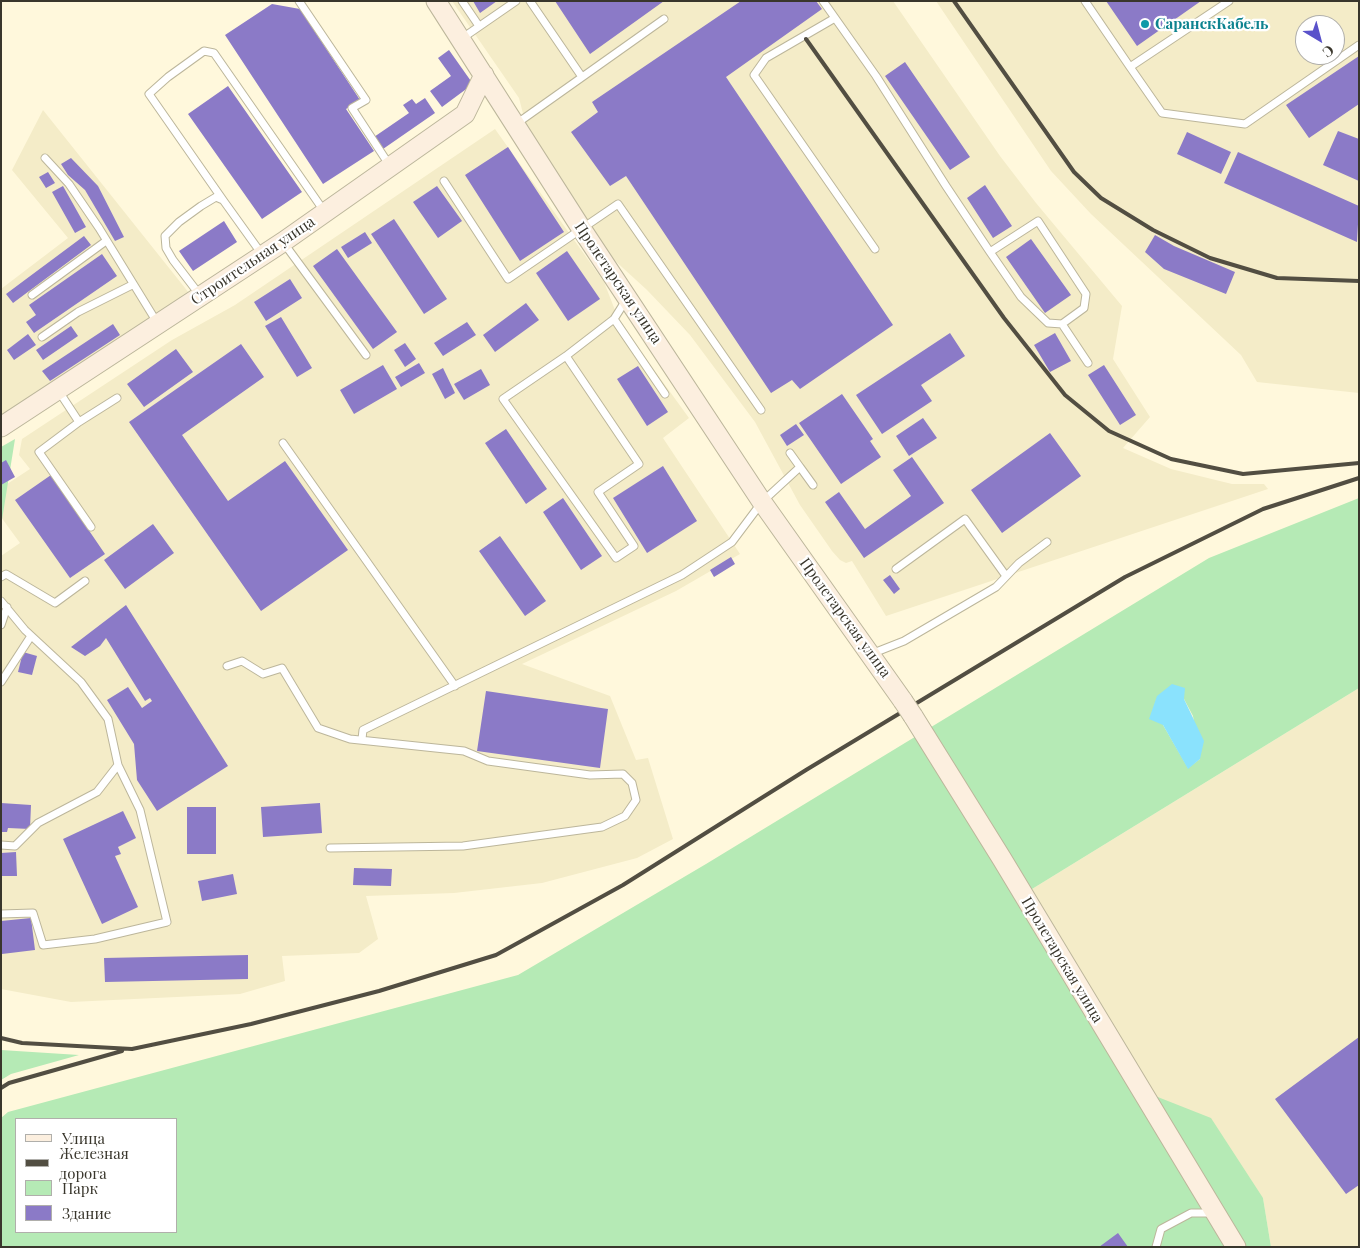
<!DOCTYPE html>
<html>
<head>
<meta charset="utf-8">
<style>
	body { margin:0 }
	#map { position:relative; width:1360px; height:1248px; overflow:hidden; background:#fff8dc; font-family:"Playfair Display",serif }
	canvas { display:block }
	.frame { position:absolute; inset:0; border:2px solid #39362c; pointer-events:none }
	.legend { position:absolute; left:15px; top:1118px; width:162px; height:115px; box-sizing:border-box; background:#fff; border:1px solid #b0afab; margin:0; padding:6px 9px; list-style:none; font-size:15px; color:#39362c }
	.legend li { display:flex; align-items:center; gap:10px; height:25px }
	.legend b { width:25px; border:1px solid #b0afab }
	.north { position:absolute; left:1295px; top:15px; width:50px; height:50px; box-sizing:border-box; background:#fff; border:1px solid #b0afab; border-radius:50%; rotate:143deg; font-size:14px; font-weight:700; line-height:20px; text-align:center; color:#39362c }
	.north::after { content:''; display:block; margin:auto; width:18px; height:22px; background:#5a52ca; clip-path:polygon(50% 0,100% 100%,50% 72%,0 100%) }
</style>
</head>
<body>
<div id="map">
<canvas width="1360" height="1248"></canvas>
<div class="frame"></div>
<ul class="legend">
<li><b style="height:6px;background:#fcefdf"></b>Улица</li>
<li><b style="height:6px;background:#524e42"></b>Железная дорога</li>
<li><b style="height:14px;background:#b5eab5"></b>Парк</li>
<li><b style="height:14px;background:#8b7ac7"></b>Здание</li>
</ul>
<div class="north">С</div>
</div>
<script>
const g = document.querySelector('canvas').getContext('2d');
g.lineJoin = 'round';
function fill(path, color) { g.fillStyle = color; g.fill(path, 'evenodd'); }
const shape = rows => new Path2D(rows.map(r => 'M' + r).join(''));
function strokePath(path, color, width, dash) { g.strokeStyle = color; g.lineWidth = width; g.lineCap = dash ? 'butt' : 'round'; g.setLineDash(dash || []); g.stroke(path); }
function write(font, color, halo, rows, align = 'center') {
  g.font = font + ' "Playfair Display",serif'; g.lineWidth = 4.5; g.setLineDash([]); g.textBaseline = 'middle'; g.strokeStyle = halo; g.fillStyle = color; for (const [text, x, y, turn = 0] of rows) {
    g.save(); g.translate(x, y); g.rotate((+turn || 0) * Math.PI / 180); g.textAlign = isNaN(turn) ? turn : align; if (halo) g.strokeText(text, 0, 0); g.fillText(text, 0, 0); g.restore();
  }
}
const built = shape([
	[452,1,893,1,1000,156,1036,203,1122,306,1113,359,1150,417,1123,448,1171,469,1232,484,1264,484,1268,489,886,616,852,561,846,563,840,560,832,551,800,505,755,422,690,335,647,290,612,258,529,137,519,98],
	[936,1,1359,1,1359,393,1257,382,1241,355,1091,214,1051,171],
	[1305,25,1335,25,1335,55,1305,55],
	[43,110,189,293,1,416,1,289,68,238,12,170],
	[495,129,604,282,620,323,689,418,663,438,740,554,676,591,522,664,610,696,636,760,648,758,673,839,637,858,542,883,454,893,366,896,378,939,359,953,282,956,285,981,240,994,71,1002,1,989,1,556,20,543,1,517,1,488,30,469,19,455,22,439,172,340,235,305],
	[1359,688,1359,1247,1271,1247,1263,1198,1140,1090,1019,897]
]);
const green = shape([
	[15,439,1,526,1,447],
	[1359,498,1359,688,1019,897,1140,1090,1211,1118,1263,1198,1271,1247,1,1247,1,1118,8,1112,518,975,706,864,1209,558],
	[1184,699,1193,716,1200,759,1188,768,1163,725],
	[16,1119,176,1119,176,1232,16,1232],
	[1,1050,79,1055,11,1074,1,1080]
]);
const water = shape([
	[1172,684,1185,688,1184,699,1204,741,1200,759,1188,769,1163,725,1149,719,1157,696]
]);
const building = shape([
	[473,1,497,1,480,13],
	[555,1,664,1,590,54],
	[741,1,816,1,822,9,726,77,893,325,800,389,792,380,771,393,626,176,610,186,571,132,598,112,592,102],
	[1106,1,1201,1,1137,46],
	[272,4,300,9,360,100,346,109,374,151,323,184,225,35],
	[449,50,473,84,442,107,430,91,451,76,438,58],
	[1359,56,1359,104,1309,138,1286,105],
	[905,62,970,157,950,170,885,76],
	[228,86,302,192,262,219,188,114],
	[425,98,435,113,383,149,374,137,409,113,403,105,412,99,416,104],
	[1338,131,1359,139,1359,181,1323,165],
	[1187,132,1231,152,1221,174,1177,154],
	[508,147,564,232,520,261,465,175],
	[1238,152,1359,206,1357,242,1224,183],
	[71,158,98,186,124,237,115,241,85,190,68,175,61,164],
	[48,172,55,183,46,188,39,177],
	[985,185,1012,226,993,238,967,198],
	[63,186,86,227,75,233,52,192],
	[437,186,462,221,438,238,413,202],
	[394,219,447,299,424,314,371,234],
	[224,221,237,242,193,271,179,251],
	[365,232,372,243,348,258,341,247],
	[1155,235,1174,246,1235,272,1226,294,1164,269,1145,252],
	[84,236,91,245,13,303,6,294],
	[1031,239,1071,295,1045,313,1006,257],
	[337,249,397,332,373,349,313,266],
	[567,251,600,299,568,321,536,273],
	[102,254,117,276,34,333,26,322,36,315,29,305],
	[290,279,302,298,266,321,254,302],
	[526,303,539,320,495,352,483,335],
	[281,317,312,368,297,377,265,326],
	[467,322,476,335,443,356,434,343],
	[113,324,120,335,50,381,42,371],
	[71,326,78,336,43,360,36,350],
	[950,333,965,356,921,385,932,401,882,434,856,395],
	[1055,333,1071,361,1050,372,1034,345],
	[28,334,36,345,14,360,7,350],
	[405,343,416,359,405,367,394,350],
	[241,344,264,377,182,435,228,501,285,461,348,550,261,611,129,422],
	[176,349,193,372,144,407,127,384],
	[419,363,425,373,401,387,395,377],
	[383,365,397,389,354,414,340,390],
	[1104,365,1136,415,1120,425,1088,375],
	[638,366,668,412,647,426,617,379],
	[443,368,455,393,445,399,432,374],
	[481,369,490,385,464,400,454,384],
	[842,394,873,439,870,441,881,457,841,484,799,423],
	[923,418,937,438,909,456,896,436],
	[796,424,804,435,787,446,780,435],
	[506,429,547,489,526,504,485,443],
	[1050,433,1081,476,1002,533,971,490],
	[912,457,944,503,864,558,825,502,839,492,865,529,911,496,893,470],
	[6,460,15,477,1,485,1,463],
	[663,466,697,521,647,553,613,498],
	[51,475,105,554,70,578,15,500],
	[563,498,602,556,581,570,543,512],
	[153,524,174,553,125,589,104,560],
	[500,536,546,601,525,616,479,551],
	[731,557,735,564,714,577,710,570],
	[890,575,900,589,894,594,883,580],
	[126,605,228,766,157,811,137,780,134,744,107,700,128,687,142,708,152,701,150,698,145,701,106,638,100,646,85,656,71,647],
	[23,652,37,656,32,675,18,672],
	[486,691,608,709,600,768,477,751],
	[1,803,31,805,30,829,8,828,7,832,1,832],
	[320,803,322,833,263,837,261,807],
	[187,807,216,807,216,854,187,854],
	[123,811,136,838,118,847,121,854,115,856,138,907,102,924,63,839],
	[16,852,17,876,1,876,1,853],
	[354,868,392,869,391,886,353,885],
	[233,874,237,894,202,901,198,881],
	[31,918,35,950,2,954,1,921],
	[248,955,248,979,105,982,104,958],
	[1359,1037,1359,1185,1346,1194,1275,1099],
	[1118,1233,1128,1247,1099,1247]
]);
const lane = shape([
	[299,1,366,100,352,108,390,166],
	[462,1,479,26],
	[530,1,582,77],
	[823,1,876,76,946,186,990,252,1021,297,1048,323,1062,324,1084,308,1086,294,1038,221,990,252],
	[1085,1,1130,67,1229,1],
	[835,18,766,58,754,75,875,249],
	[461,39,516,1],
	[1130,67,1162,113,1245,124,1359,45],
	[516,124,664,19],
	[45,158,69,184,99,228,158,324],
	[444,181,508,279,618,204,761,410],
	[223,200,149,94,168,77,204,51,214,53,324,211],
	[283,242,366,355],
	[199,294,173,260,166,248,165,236,179,222,201,206,216,197,223,200,261,253],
	[32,295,106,241],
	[626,300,614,319,665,394],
	[1062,324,1088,363],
	[42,337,78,312,132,285],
	[566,356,503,399,616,558,634,546,598,492,639,464,566,356,614,319],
	[58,390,79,422,39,452,91,527],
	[79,422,117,398],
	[283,443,455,686],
	[790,453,800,467],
	[896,569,965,519,1006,576],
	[1,577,6,574,55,603,85,581],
	[1,601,25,630,81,682,108,719,118,765,140,810,167,922,95,939,43,945,33,913,1,914],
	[1,625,7,607],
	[871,654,904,641,996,587,1019,563,1047,542],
	[227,666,242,661,263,674,282,668,318,728,350,739,464,751,488,761,590,775,623,774,632,783,636,800,625,816,602,827,463,846,330,848],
	[1,682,31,636],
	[362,739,363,730,682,575,732,542,762,502,800,467,813,485],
	[1,845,15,846,38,823,97,792,118,765],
	[1156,1247,1161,1229,1191,1213,1214,1213]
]);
const secondary = shape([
	[436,1,581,228,762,502,903,701],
	[1,427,283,242,465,114,484,75],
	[913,716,1002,859,1236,1247]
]);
const rail = shape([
	[954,1,1074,172,1101,198,1153,230,1210,258,1277,278,1359,281],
	[806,39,1004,318,1065,395,1109,431,1171,459,1243,474,1359,463],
	[1,1038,22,1043,132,1049,251,1024,379,991,496,955,623,885,806,770,1125,577,1263,509,1359,478],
	[1,1088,9,1083,122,1051]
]);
const secondaryBridge = shape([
	[903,701,913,716]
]);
const markers = [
	[1145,24,5,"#0f9aa8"]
];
const cultureNames = [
	["СаранскКабель",1155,24]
];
const streetNames = [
	["Строительная улица",253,261,-34],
	["Пролетарская улица",618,283,56],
	["Пролетарская улица",845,618,54],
	["Пролетарская улица",1062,960,59]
];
fill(built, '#f4ecc8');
fill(green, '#b5eab5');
fill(water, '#8ae2fd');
fill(building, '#8b7ac7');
strokePath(lane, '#bcb69b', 9);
strokePath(secondary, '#bcb69b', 21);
strokePath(lane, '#fff', 7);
strokePath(secondary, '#fcefdf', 19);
strokePath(rail, '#524e42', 4);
strokePath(secondaryBridge, '#bcb69b', 21, []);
strokePath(secondaryBridge, '#fcefdf', 19);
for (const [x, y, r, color] of markers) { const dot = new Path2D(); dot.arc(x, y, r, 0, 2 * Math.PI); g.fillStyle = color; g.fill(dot); strokePath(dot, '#fff', 2); }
write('bold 15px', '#0d838f', '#fff', cultureNames, 'left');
write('15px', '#39362c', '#fff', streetNames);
</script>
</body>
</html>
